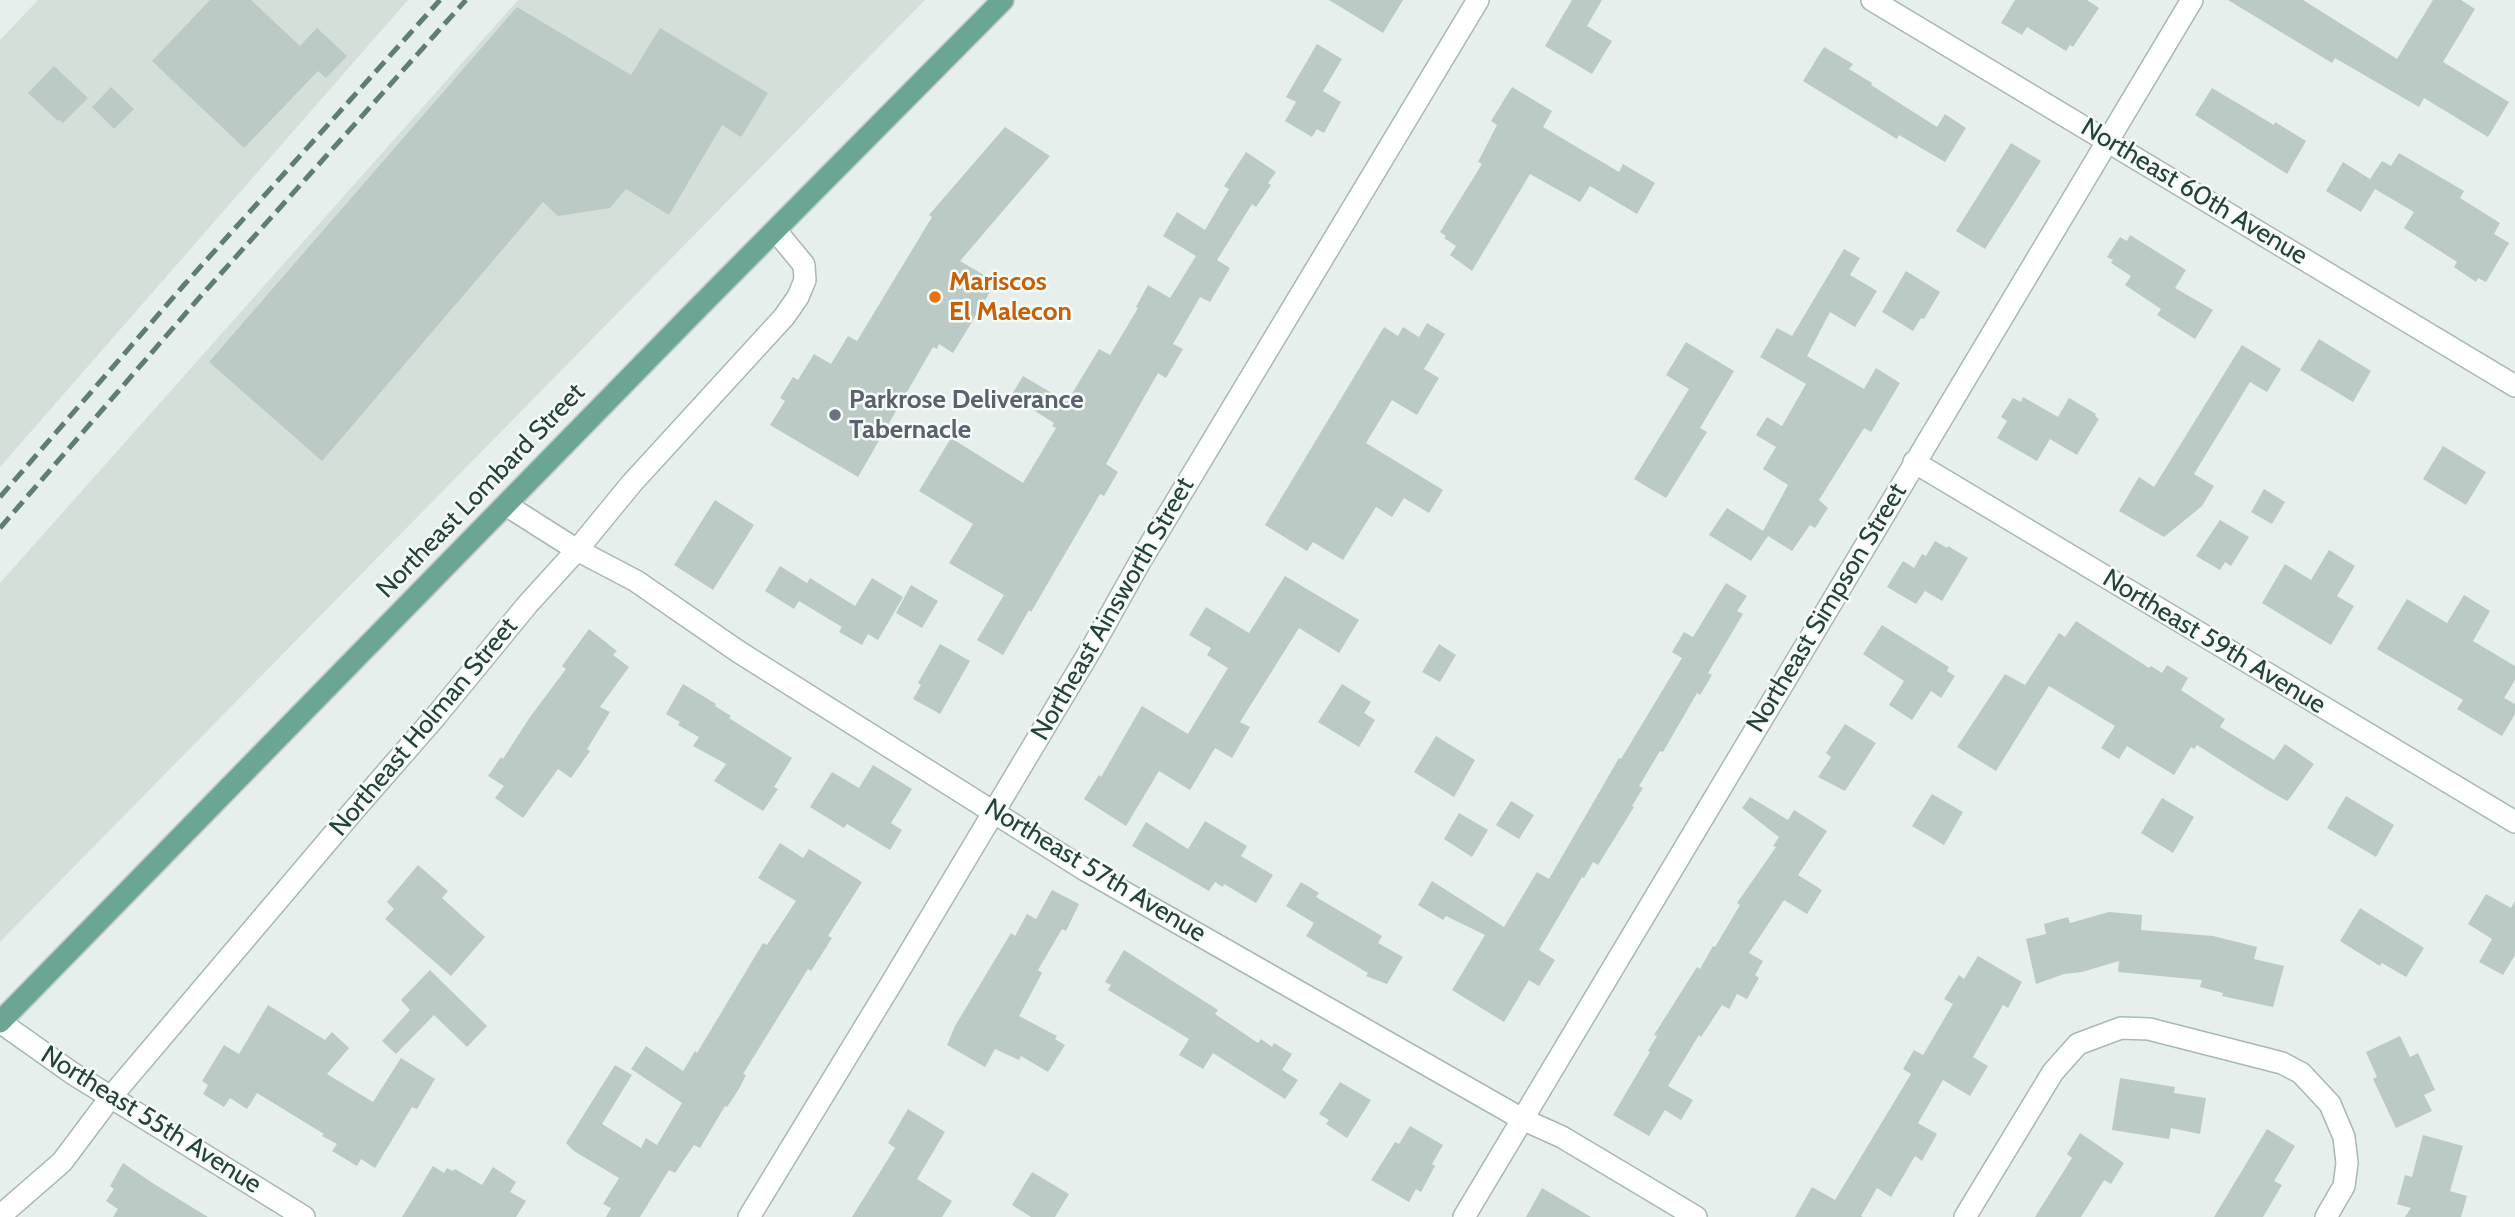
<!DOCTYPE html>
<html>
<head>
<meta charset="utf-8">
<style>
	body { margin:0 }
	canvas { display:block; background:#e6efeb }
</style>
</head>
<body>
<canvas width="2515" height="1217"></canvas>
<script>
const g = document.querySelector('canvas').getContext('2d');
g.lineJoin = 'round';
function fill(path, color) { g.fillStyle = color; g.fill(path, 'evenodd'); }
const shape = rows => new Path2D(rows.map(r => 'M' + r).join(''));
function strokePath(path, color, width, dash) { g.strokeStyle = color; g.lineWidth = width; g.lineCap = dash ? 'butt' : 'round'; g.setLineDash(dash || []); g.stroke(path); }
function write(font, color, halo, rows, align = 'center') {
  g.font = font + ' Cabin,sans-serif'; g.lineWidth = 5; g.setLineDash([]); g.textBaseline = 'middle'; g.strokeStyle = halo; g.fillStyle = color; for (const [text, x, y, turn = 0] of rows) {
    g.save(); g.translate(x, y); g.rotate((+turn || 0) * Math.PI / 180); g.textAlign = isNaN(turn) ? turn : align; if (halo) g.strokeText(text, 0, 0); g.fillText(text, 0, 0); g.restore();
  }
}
const built = shape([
	[38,0,408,0,0,467,0,40],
	[518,0,925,0,0,942,0,583]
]);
const building = shape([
	[210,0,251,0,300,46,317,28,347,56,326,78,318,71,244,148,152,61],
	[1329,0,1403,0,1383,33],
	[1572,0,1602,0,1587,26,1612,41,1592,74,1545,46],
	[2015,0,2087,0,2099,8,2073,47,2070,45,2066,51,2027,27,2022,35,2001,23],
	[2228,0,2303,0,2397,59,2433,0,2461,0,2475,9,2443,62,2509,102,2488,137,2424,98,2419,107,2335,58,2332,63],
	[517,7,631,75,660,28,768,93,741,137,722,125,669,215,626,189,610,208,558,216,543,202,322,461,209,362],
	[1317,44,1342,59,1323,91,1341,102,1324,133,1317,129,1312,137,1285,121,1296,102,1286,97],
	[1824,47,1853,64,1849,69,1872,83,1871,85,1937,127,1945,114,1966,128,1945,162,1899,135,1897,139,1803,81],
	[54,66,88,98,63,123,60,120,58,121,28,93],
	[111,87,134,109,114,129,92,107],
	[1512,87,1552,111,1543,127,1619,172,1623,164,1655,183,1637,214,1590,186,1580,202,1530,174,1472,271,1450,255,1456,246,1444,238,1446,236,1440,232,1482,164,1478,162,1497,125,1491,121],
	[2212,88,2274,125,2275,122,2306,141,2287,174,2195,115],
	[1005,127,1050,156,960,261,996,282,953,353,939,344,937,349,933,347,858,477,770,425,785,401,780,398,793,377,798,380,814,354,831,364,848,336,857,341,932,217,929,215],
	[2011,143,2041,161,1985,249,1956,231],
	[1246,152,1276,172,1268,183,1271,185,1256,207,1252,204,1217,260,1230,268,1210,302,1200,297,1173,344,1183,349,1166,378,1158,373,1106,464,1118,472,1104,496,1100,494,1031,612,1029,610,1003,655,977,640,1004,595,949,563,973,524,919,491,951,438,1023,483,1056,428,1052,426,1054,423,1011,396,1023,376,1067,402,1099,349,1110,355,1138,308,1136,307,1148,285,1170,298,1196,256,1163,236,1177,212,1205,230,1229,189,1224,186],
	[2399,153,2464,191,2460,198,2500,223,2494,234,2509,243,2486,282,2478,278,2476,282,2454,267,2457,262,2404,228,2414,212,2375,189,2361,212,2326,191,2343,162,2370,179,2382,161,2391,166],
	[2130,235,2186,270,2175,288,2213,310,2195,339,2157,315,2161,309,2125,285,2131,276,2111,263,2113,260,2107,257,2120,237,2127,241],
	[1844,249,1860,258,1850,275,1877,291,1855,327,1830,312,1807,356,1864,389,1876,368,1900,383,1871,432,1864,428,1819,500,1828,508,1815,528,1810,525,1792,551,1768,536,1751,561,1709,535,1727,508,1763,531,1788,485,1763,469,1776,447,1756,435,1767,417,1782,426,1806,384,1760,357,1777,328,1792,336],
	[1906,271,1940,292,1924,319,1921,318,1913,331,1882,312],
	[1427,323,1445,334,1424,369,1439,378,1417,415,1392,400,1366,443,1443,490,1429,513,1404,498,1392,517,1376,507,1343,560,1313,542,1307,551,1265,525,1384,327,1398,336,1403,327,1419,337],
	[2319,339,2371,371,2353,402,2300,370],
	[1686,342,1734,371,1700,428,1707,432,1666,498,1634,479,1689,389,1666,375],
	[2242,345,2281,369,2267,392,2250,382,2194,474,2214,486,2202,506,2164,537,2119,511,2139,477,2154,487],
	[2023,397,2058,417,2069,398,2096,414,2095,416,2099,419,2077,455,2050,439,2037,461,1997,438,2007,421,2001,417,2013,398,2021,402],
	[2443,446,2486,472,2466,505,2423,479],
	[2264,489,2285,502,2272,524,2251,512],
	[715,500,754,525,713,590,674,565],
	[2220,520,2249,537,2231,566,2225,562,2220,570,2196,556],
	[1935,541,1947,548,1948,546,1968,558,1942,601,1925,591,1916,604,1887,587,1903,561,1914,568,1922,554,1926,556],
	[2329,550,2355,566,2337,596,2354,606,2331,645,2262,603,2285,564,2311,580],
	[780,566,807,583,810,578,855,606,872,578,903,597,878,640,868,634,862,645,839,632,842,627,799,601,794,609,765,591],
	[1285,576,1359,620,1339,653,1299,628,1240,722,1250,727,1232,758,1215,748,1190,790,1159,771,1126,826,1084,799,1099,775,1101,777,1142,706,1188,734,1228,668,1207,655,1211,648,1189,635,1206,607,1249,633],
	[1726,583,1747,596,1737,611,1743,614,1708,673,1712,675,1700,695,1697,693,1663,752,1660,751,1639,786,1643,788,1632,806,1634,807,1598,865,1593,862,1584,878,1582,877,1539,950,1555,960,1539,986,1529,980,1504,1022,1452,990,1485,935,1446,916,1443,920,1418,905,1432,881,1504,927,1537,872,1549,879,1619,758,1621,759,1682,658,1672,652,1684,632,1693,637],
	[911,585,938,601,922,628,896,613],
	[2464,595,2490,611,2473,641,2515,666,2515,680,2504,698,2515,704,2515,714,2502,736,2457,709,2463,700,2377,649,2407,599,2447,623],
	[2076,621,2149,668,2151,666,2162,673,2167,665,2188,678,2181,690,2225,719,2220,727,2274,760,2285,744,2314,764,2290,798,2287,801,2266,789,2197,745,2194,749,2191,747,2174,775,2127,746,2119,759,2101,748,2115,726,2049,686,1996,771,1957,747,2005,674,2025,685,2059,633,2065,637],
	[1882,625,1949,667,1947,671,1955,676,1941,698,1931,691,1912,720,1889,705,1904,681,1863,654],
	[589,629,617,651,613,655,629,667,600,707,610,712,587,749,590,751,571,778,558,769,523,818,495,798,504,786,488,776,501,757,503,759,530,717,566,669,562,666],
	[940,644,970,661,940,714,913,699,921,685,918,683],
	[1439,644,1456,655,1440,682,1422,672],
	[683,684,716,704,715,706,731,716,729,718,792,758,774,787,778,789,763,811,714,781,726,764,693,746,699,737,678,725,680,722,666,714],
	[1342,684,1371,702,1364,713,1375,720,1359,747,1318,722],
	[1845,724,1876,743,1845,791,1818,777,1831,757,1826,753],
	[1436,736,1475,760,1454,797,1414,772],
	[873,765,912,789,891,823,902,830,890,850,847,824,844,828,810,807,832,772,859,788],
	[1932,794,1963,812,1944,845,1912,826],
	[2346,796,2394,825,2376,857,2327,828],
	[1750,797,1788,820,1794,810,1827,831,1798,875,1822,890,1807,914,1784,900,1749,953,1763,961,1755,975,1759,978,1747,999,1737,994,1729,1009,1722,1005,1701,1037,1699,1035,1668,1086,1693,1100,1681,1120,1665,1110,1649,1136,1613,1115,1650,1052,1648,1051,1657,1036,1654,1035,1697,967,1700,969,1713,946,1715,947,1740,905,1737,903,1776,847,1773,846,1779,837,1742,808],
	[2162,798,2194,817,2173,853,2141,833],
	[1511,801,1534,815,1519,839,1496,825],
	[1459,813,1488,830,1472,857,1444,839],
	[1205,821,1247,846,1241,856,1273,875,1256,903,1224,884,1223,887,1215,882,1209,891,1132,846,1146,822,1188,849],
	[780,843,803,858,809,849,862,882,828,936,832,938,811,971,808,969,743,1074,746,1075,739,1089,727,1107,725,1106,700,1148,694,1145,675,1173,669,1170,640,1217,606,1217,611,1208,603,1204,619,1178,574,1151,566,1143,615,1065,632,1075,602,1124,641,1148,646,1138,657,1145,682,1103,631,1069,646,1046,683,1071,695,1051,697,1053,763,943,767,945,796,901,758,878],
	[418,865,448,891,442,898,485,937,451,976,385,919,394,909,387,902],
	[1301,882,1319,893,1316,897,1382,936,1378,943,1403,957,1387,984,1366,976,1368,973,1306,936,1314,923,1286,906],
	[1052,890,1079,904,1066,931,1062,929,1038,970,1042,973,1019,1016,1057,1036,1055,1039,1065,1045,1048,1072,1021,1056,1019,1060,995,1049,985,1067,947,1045,955,1026,1011,933,1015,936,1027,914,1036,919],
	[2486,894,2511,908,2515,901,2515,955,2503,975,2479,962,2492,939,2468,924],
	[2360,908,2424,948,2406,977,2382,963,2380,966,2340,941],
	[2109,912,2142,915,2141,930,2213,936,2257,947,2254,959,2284,966,2273,1007,2222,996,2223,993,2200,987,2202,980,2118,972,2119,961,2082,972,2064,974,2036,984,2026,939,2046,934,2044,924,2068,917,2070,923],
	[1124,950,1218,1010,1215,1014,1258,1043,1261,1039,1272,1047,1274,1043,1292,1054,1282,1070,1298,1080,1285,1099,1213,1053,1203,1069,1179,1055,1189,1039,1108,990,1111,985,1105,982],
	[1978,956,2022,982,2008,1008,2003,1005,1973,1057,1988,1066,1970,1096,1943,1080,1918,1123,1937,1134,1922,1161,1915,1156,1891,1197,1877,1188,1861,1216,1863,1217,1795,1217,1812,1187,1835,1200,1911,1074,1903,1069,1914,1050,1923,1055,1953,1004,1944,999,1959,975,1964,979],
	[430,970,487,1026,467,1047,434,1015,396,1054,382,1041,410,1010,401,1000],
	[268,1005,325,1040,332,1032,349,1048,327,1074,373,1102,401,1058,435,1079,417,1109,412,1107,375,1168,361,1159,357,1166,332,1151,337,1144,322,1136,324,1134,257,1093,247,1109,230,1098,224,1107,203,1094,208,1085,202,1081,224,1045,239,1054],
	[2400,1036,2410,1057,2418,1053,2435,1090,2424,1095,2432,1111,2396,1128,2373,1079,2377,1077,2366,1052],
	[2120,1078,2175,1087,2174,1093,2206,1098,2200,1134,2171,1128,2169,1139,2112,1130],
	[1340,1082,1371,1100,1347,1138,1326,1124,1329,1120,1319,1114],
	[908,1109,945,1132,917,1179,952,1201,942,1217,852,1217,895,1148,888,1143],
	[1410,1126,1443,1145,1432,1164,1435,1166,1421,1192,1416,1189,1409,1202,1371,1180,1395,1142,1399,1144],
	[2267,1129,2295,1146,2274,1181,2282,1185,2263,1217,2214,1217],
	[2080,1133,2124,1163,2111,1184,2104,1180,2081,1217,2035,1217,2072,1158,2067,1154],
	[2423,1135,2463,1146,2450,1191,2467,1196,2461,1217,2405,1217,2411,1208,2397,1204,2405,1175,2412,1177],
	[123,1163,154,1184,208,1217,113,1217,118,1209,106,1201,114,1189,110,1186],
	[433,1166,444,1173,447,1168,453,1171,455,1169,482,1185,493,1167,516,1182,510,1192,526,1201,516,1217,402,1217],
	[1032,1172,1069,1194,1055,1217,1031,1217,1012,1205],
	[1542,1188,1591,1217,1526,1217]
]);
const minor = shape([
	[1872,0,2515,386],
	[1914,462,2515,822],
	[506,505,577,550,636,581,739,652,1087,871,1522,1119,1562,1137,1696,1217],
	[0,1022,72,1073,304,1217],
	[0,1216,62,1162,110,1098,355,809,436,716,527,605,577,550,632,483,784,317,798,297,805,280,804,265,776,231],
	[749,1217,891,984,1093,646,1141,560,1478,0],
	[1464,1217,2192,0],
	[1965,1217,2053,1072,2078,1044,2121,1028,2149,1029,2282,1063,2301,1073,2330,1104,2344,1137,2347,1163,2344,1186,2326,1217]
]);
const major = shape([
	[0,1022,690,316,1003,0]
]);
const rail = shape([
	[0,497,184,285,440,0],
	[0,528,199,298,466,0]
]);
const markers = [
	[935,297,7,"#e8710a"],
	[835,415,7,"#6b7280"]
];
const streetNames = [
	["Northeast 60th Avenue",2194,192,31],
	["Northeast Lombard Street",481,491,-46],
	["Northeast Simpson Street",1827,608,-59],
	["Northeast Ainsworth Street",1113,609,-60],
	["Northeast 59th Avenue",2214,642,31],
	["Northeast Holman Street",424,727,-50],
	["Northeast 57th Avenue",1095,871,31],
	["Northeast 55th Avenue",151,1120,32]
];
const foodNames = [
	["Mariscos",949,282],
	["El Malecon",949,312]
];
const worshipNames = [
	["Parkrose Deliverance",849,400],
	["Tabernacle",849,430]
];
fill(built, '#d4dfda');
fill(building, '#bbcac4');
strokePath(minor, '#a8b8b2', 24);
strokePath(major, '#c2cac8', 24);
strokePath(minor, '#fff', 21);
strokePath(major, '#6aa596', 21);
strokePath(rail, '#5f7d75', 5, [14, 7]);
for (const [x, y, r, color] of markers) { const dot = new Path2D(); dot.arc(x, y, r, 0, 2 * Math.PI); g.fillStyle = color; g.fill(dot); strokePath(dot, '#f7fbf9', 2.5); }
write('26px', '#24423a', '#f7fbf9', streetNames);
write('bold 26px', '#c56008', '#f7fbf9', foodNames, 'left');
write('bold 26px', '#5b616d', '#f7fbf9', worshipNames, 'left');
</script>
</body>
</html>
